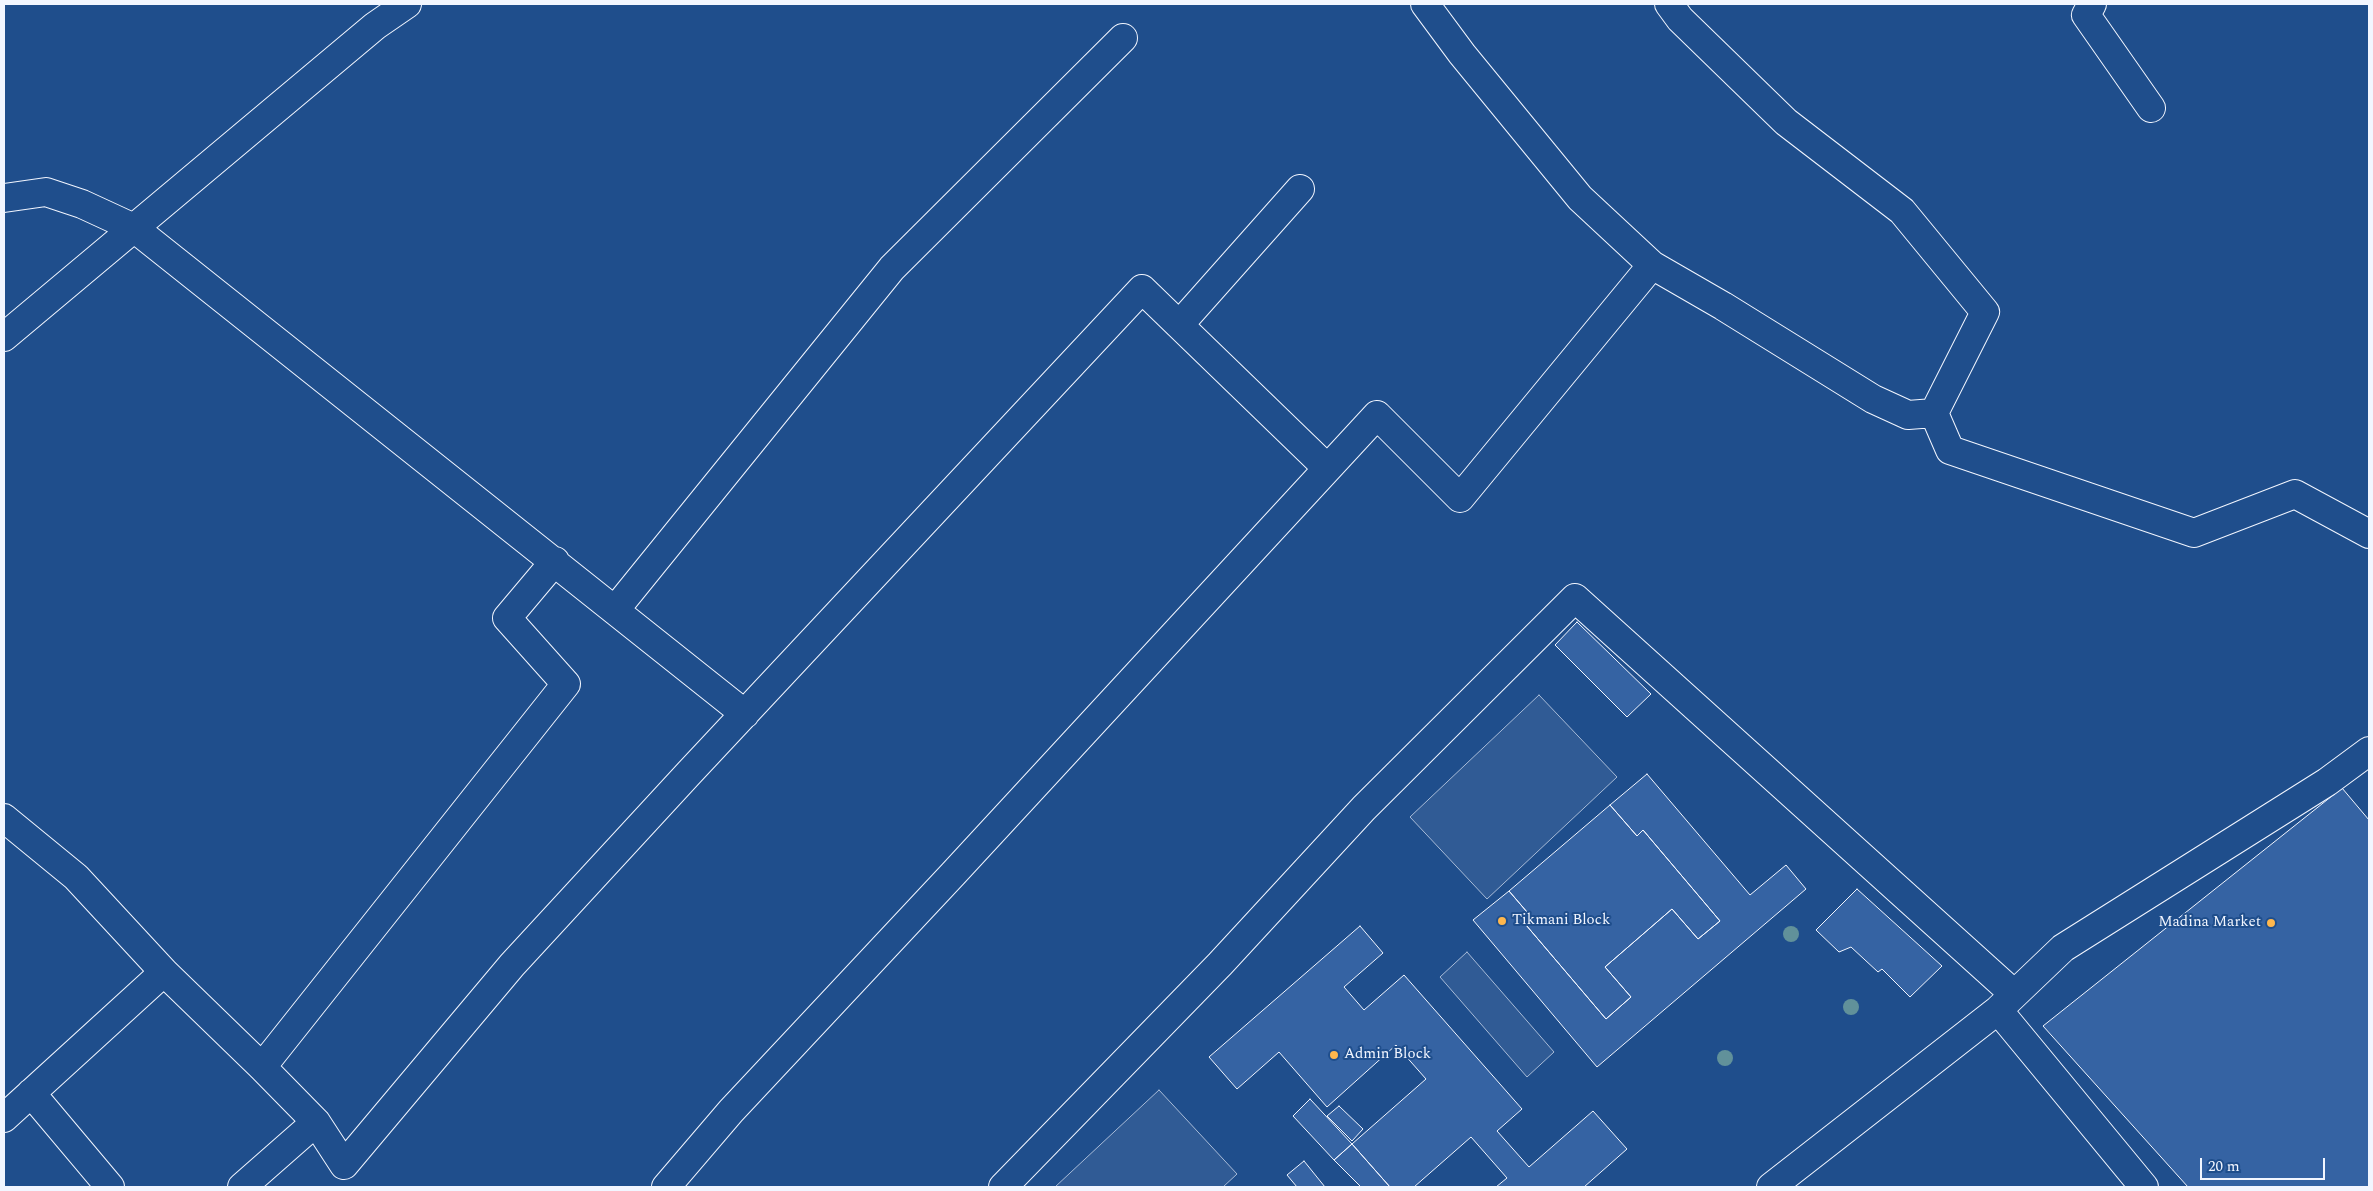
<!DOCTYPE html>
<html>
<head>
<meta charset="utf-8">
<style>
	body { margin:0 }
	#map { position:relative; width:2373px; height:1191px; overflow:hidden; background:#1f4e8c; font-family:Spectral,serif }
	canvas { display:block }
	.frame { position:absolute; inset:0; border:5px solid #f2f6ff; pointer-events:none }
	.scale { position:absolute; left:2200px; top:1158px; width:125px; height:22px; box-sizing:border-box; border:2px solid #f2f6ff; border-top:0; padding-left:6px; font-size:15px; line-height:18px; white-space:nowrap; color:#f2f6ff; -webkit-text-stroke:4px #1f4e8c; paint-order:stroke }
</style>
</head>
<body>
<div id="map">
<canvas width="2373" height="1191"></canvas>
<div class="frame"></div>
<div class="scale">20 m</div>
</div>
<script>
const g = document.querySelector('canvas').getContext('2d');
g.lineJoin = 'round';
function fill(path, color) { g.fillStyle = color; g.fill(path, 'evenodd'); }
const shape = rows => new Path2D(rows.map(r => 'M' + r).join(''));
function strokePath(path, color, width, dash) { g.strokeStyle = color; g.lineWidth = width; g.lineCap = dash ? 'butt' : 'round'; g.setLineDash(dash || []); g.stroke(path); }
function write(font, color, halo, rows, align = 'center') {
  g.font = font + ' Spectral,serif'; g.lineWidth = 4; g.setLineDash([]); g.textBaseline = 'middle'; g.strokeStyle = halo; g.fillStyle = color; for (const [text, x, y, turn = 0] of rows) {
    g.save(); g.translate(x, y); g.rotate((+turn || 0) * Math.PI / 180); g.textAlign = isNaN(turn) ? turn : align; if (halo) g.strokeText(text, 0, 0); g.fillText(text, 0, 0); g.restore();
  }
}
const built = shape([
	[1539,695,1617,777,1487,899,1410,817,1539,695],
	[1467,952,1554,1052,1527,1077,1440,977,1467,952],
	[1159,1090,1237,1174,1223,1187,1055,1187,1159,1090]
]);
const building = shape([
	[1577,622,1651,694,1627,717,1555,645,1577,622],
	[1647,774,1750,895,1786,865,1806,889,1597,1067,1473,920,1509,891,1533,919,1526,925,1606,1019,1631,997,1605,967,1672,909,1698,939,1720,921,1643,830,1637,836,1610,805,1647,774],
	[2342,788,2369,820,2369,1187,2188,1187,2043,1026,2342,788],
	[1610,805,1637,836,1643,830,1720,921,1698,939,1672,909,1605,967,1631,997,1606,1019,1526,925,1533,919,1509,891,1610,805],
	[1857,889,1942,966,1910,997,1882,969,1878,972,1851,947,1839,952,1816,930,1857,889],
	[1360,926,1383,953,1344,987,1364,1010,1404,975,1522,1109,1497,1131,1529,1167,1593,1111,1627,1149,1584,1187,1496,1187,1507,1178,1471,1137,1414,1187,1390,1187,1352,1144,1426,1079,1396,1045,1327,1107,1279,1052,1237,1089,1209,1057,1360,926],
	[1310,1099,1352,1144,1334,1160,1293,1116,1310,1099],
	[1339,1106,1363,1129,1352,1141,1327,1116,1339,1106],
	[1352,1144,1390,1187,1361,1187,1334,1160,1352,1144],
	[1304,1161,1325,1187,1297,1187,1287,1175,1304,1161]
]);
const minor = shape([
	[1425,4,1462,54,1580,198,1652,265,1723,306,1873,399,1908,415,1934,413,1950,450,2194,533,2295,494,2369,534],
	[1669,4,1680,19,1786,122,1902,211,1985,312,1934,413],
	[2092,4,2086,15,2151,108],
	[4,198,46,192,82,204,134,228,745,714],
	[1180,324,1300,189],
	[4,337,375,26,407,4],
	[615,610,892,268,1123,38],
	[4,818,76,877,164,972,262,1067,316,1122],
	[1998,1010,2144,1187],
	[262,1067,566,684,507,618,555,561],
	[31,1093,110,1187],
	[4,1118,164,972],
	[242,1187,316,1122,344,1165,512,965,689,773,1142,289,1327,468],
	[666,1187,731,1111,953,874,1377,415,1460,498,1652,265],
	[1003,1187,1220,964,1364,808,1575,598,2014,994],
	[1771,1187,1998,1010,2063,948,2327,782,2369,751]
]);
const trees = [
	[1791,934],
	[1851,1007],
	[1725,1058]
];
const markers = [
	[1502,921,5,"#ffb74d"],
	[2271,923,5,"#ffb74d"],
	[1334,1055,5,"#ffb74d"]
];
const poiNames = [
	["Tikmani Block",1512,921],
	["Madina Market",2261,923,"right"],
	["Admin Block",1344,1055]
];
fill(built, '#305b95');
strokePath(built, '#a8bbd7', 1);
fill(building, '#3563a3');
strokePath(building, '#f2f6ff', 1);
strokePath(minor, '#f2f6ff', 30);
strokePath(minor, '#1f4e8c', 28);
g.fillStyle = '#61919a';
for (const [x, y] of trees) { g.beginPath(); g.arc(x, y, 8, 0, 2 * Math.PI); g.fill(); }
for (const [x, y, r, color] of markers) { const dot = new Path2D(); dot.arc(x, y, r, 0, 2 * Math.PI); g.fillStyle = color; g.fill(dot); strokePath(dot, '#1f4e8c', 2); }
write('15px', '#f2f6ff', '#1f4e8c', poiNames, 'left');
</script>
</body>
</html>
